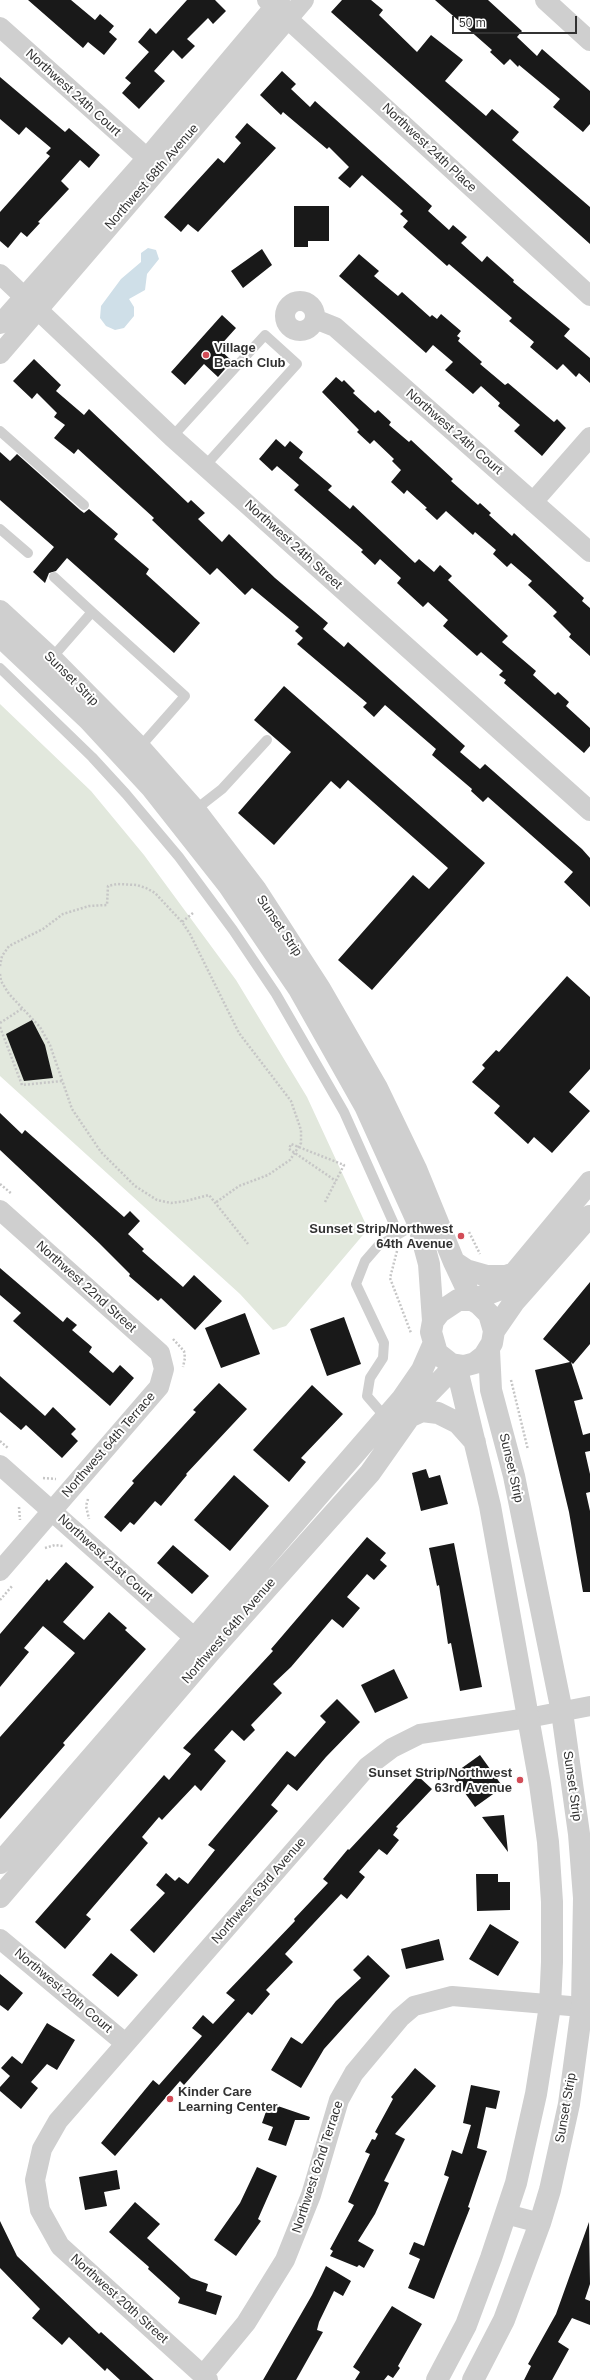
<!DOCTYPE html>
<html>
<head>
<meta charset="utf-8">
<style>
	body { margin:0 }
	#map { position:relative; width:590px; height:2380px; overflow:hidden; background:#fff; font-family:Helvetica,sans-serif }
	canvas { display:block }
	.scale { position:absolute; left:452px; top:16px; width:125px; height:18px; box-sizing:border-box; border:2px solid #323232; border-top:0; padding-left:5px; font-size:12px; line-height:14px; white-space:nowrap; color:#323232; -webkit-text-stroke:3px #fff; paint-order:stroke }
</style>
</head>
<body>
<div id="map">
<canvas width="590" height="2380"></canvas>
<div class="scale">50 m</div>
</div>
<script>
const g = document.querySelector('canvas').getContext('2d');
g.lineJoin = 'round';
function fill(path, color) { g.fillStyle = color; g.fill(path, 'evenodd'); }
const shape = rows => new Path2D(rows.map(r => 'M' + r).join(''));
function strokePath(path, color, width, dash) { g.strokeStyle = color; g.lineWidth = width; g.lineCap = dash ? 'butt' : 'round'; g.setLineDash(dash || []); g.stroke(path); }
function write(font, color, halo, rows, align = 'center') {
  g.font = font + ' Helvetica,sans-serif'; g.lineWidth = 4; g.setLineDash([]); g.textBaseline = 'middle'; g.strokeStyle = halo; g.fillStyle = color; for (const [text, x, y, turn = 0] of rows) {
    g.save(); g.translate(x, y); g.rotate((+turn || 0) * Math.PI / 180); g.textAlign = isNaN(turn) ? turn : align; if (halo) g.strokeText(text, 0, 0); g.fillText(text, 0, 0); g.restore();
  }
}
const green = shape([
	[0,704,91,791,144,855,236,980,307,1097,368,1229,286,1326,273,1330,240,1294,0,1076]
]);
const water = shape([
	[148,248,156,250,159,259,147,274,145,290,129,299,134,307,134,316,124,328,115,330,106,326,100,318,101,306,121,279,141,262,141,253]
]);
const building = shape([
	[28,0,71,0,95,20,100,14,114,26,109,32,117,39,104,55,88,42,83,48],
	[187,0,215,0,226,11,213,24,208,18,187,39,195,46,182,59,173,50,154,71,165,81,139,109,122,93,131,83,125,78,149,52,138,42,150,28,156,34],
	[342,0,371,0,383,10,379,15,417,52,431,35,463,60,445,81,486,116,492,109,519,132,512,140,590,207,590,244,331,12],
	[435,0,488,0,522,31,517,37,537,56,542,49,590,91,590,124,583,132,553,107,560,99,519,65,518,67,510,59,504,65,490,52,492,50],
	[282,71,296,84,291,89,310,107,315,101,432,206,428,211,449,230,453,225,467,237,461,243,482,262,487,256,514,280,513,282,570,329,564,336,590,358,590,383,579,373,576,377,563,364,557,370,530,347,534,342,509,321,512,318,449,264,447,266,403,227,408,221,400,214,403,211,362,175,350,188,338,178,349,167,329,147,327,149,283,112,281,115,260,95],
	[0,77,65,132,69,128,100,155,89,168,80,160,61,181,69,189,38,222,40,223,27,237,21,232,8,248,0,241,0,212,50,156,46,153,51,148,26,127,19,135,0,119],
	[247,123,276,148,198,232,188,224,181,232,164,217,218,158,224,163,241,143,235,137],
	[294,206,329,206,329,241,308,241,308,247,294,247],
	[262,249,272,265,243,288,231,271],
	[359,254,379,271,374,276,398,296,402,292,430,317,432,315,437,319,441,314,461,331,457,336,460,338,458,341,482,362,480,364,505,385,508,383,554,422,557,419,566,428,542,456,514,431,520,425,498,406,500,403,481,386,473,394,445,370,453,362,433,345,426,353,339,276],
	[222,315,236,328,218,348,232,361,218,377,204,364,185,385,171,372],
	[34,359,61,385,56,391,84,415,89,409,188,503,191,500,205,513,198,519,222,542,229,534,275,578,328,623,323,629,344,647,348,642,465,746,460,752,480,769,485,764,582,849,590,858,590,907,564,882,573,872,488,797,483,802,471,791,472,789,432,755,436,749,385,705,374,717,363,707,367,703,297,644,303,638,295,631,299,627,252,588,245,595,217,568,210,575,152,520,154,518,78,449,74,454,54,438,65,425,54,417,57,413,37,393,32,399,13,381],
	[336,377,342,382,344,380,355,391,353,393,375,413,378,410,391,422,389,425,409,442,411,440,453,479,451,481,478,505,480,503,491,513,489,515,512,536,514,533,584,598,582,601,590,608,590,656,569,637,571,634,553,616,557,612,528,585,532,581,511,563,507,567,493,554,496,550,475,532,473,535,446,511,437,520,425,509,427,508,407,490,404,494,391,482,401,470,392,461,394,459,374,440,370,444,357,432,359,430,322,392],
	[276,439,285,447,290,441,303,452,299,458,332,486,328,490,350,509,353,505,415,563,419,559,434,572,440,565,452,576,448,580,508,636,502,642,536,671,533,675,555,695,558,692,569,702,566,706,590,728,590,746,584,753,504,683,506,680,499,675,503,671,481,652,477,656,443,626,448,620,428,602,423,607,397,583,401,578,380,559,375,565,361,552,363,550,294,490,299,485,277,466,272,471,259,459],
	[0,452,10,461,17,454,80,510,84,513,89,509,118,534,114,539,149,569,146,574,200,623,174,653,67,558,56,571,49,573,45,583,33,572,54,547,0,500],
	[284,686,485,863,372,990,338,960,413,875,429,889,448,868,348,780,340,789,331,781,274,845,238,813,291,752,254,720],
	[567,976,590,997,590,1069,569,1092,590,1111,552,1153,534,1137,528,1144,494,1113,500,1106,472,1082,485,1068,482,1065,496,1050,499,1052],
	[32,1020,45,1045,53,1078,24,1081,6,1034],
	[0,1113,22,1134,25,1130,124,1217,130,1211,140,1221,128,1234,144,1249,142,1251,183,1287,194,1275,222,1301,195,1330,161,1298,158,1301,129,1276,130,1274,99,1243,0,1150],
	[0,1268,63,1322,67,1317,77,1325,72,1330,92,1347,89,1352,113,1373,120,1365,134,1378,110,1406,13,1321,21,1313,0,1295],
	[590,1282,590,1344,573,1364,571,1362,583,1399,574,1401,583,1435,590,1433,590,1451,585,1452,590,1474,590,1492,586,1493,590,1511,590,1592,583,1592,569,1512,535,1370,570,1362,543,1339],
	[245,1313,260,1354,221,1368,205,1328],
	[344,1317,361,1364,327,1376,310,1329],
	[0,1376,45,1416,53,1407,76,1429,71,1434,78,1441,62,1458,26,1425,21,1430,0,1412],
	[219,1383,247,1409,186,1474,187,1475,161,1506,155,1501,134,1525,130,1522,121,1532,104,1517,134,1483,132,1481,196,1412,193,1410],
	[312,1385,343,1414,301,1458,306,1462,289,1482,253,1450],
	[426,1469,429,1478,440,1475,448,1504,421,1511,412,1473],
	[234,1475,269,1506,230,1551,194,1520],
	[367,1537,386,1553,380,1560,387,1566,374,1580,367,1574,347,1597,360,1608,343,1628,332,1619,291,1667,273,1684,282,1693,251,1725,255,1730,244,1741,232,1730,214,1750,226,1761,201,1791,195,1785,162,1820,159,1817,142,1837,148,1843,86,1915,91,1919,65,1949,35,1922,164,1775,169,1780,191,1754,183,1748,273,1651,271,1649],
	[454,1543,482,1687,460,1691,451,1643,448,1644,439,1585,437,1586,429,1548],
	[173,1545,209,1576,192,1594,157,1563],
	[66,1562,94,1587,63,1622,84,1640,109,1612,127,1628,125,1630,146,1649,63,1743,65,1745,0,1819,0,1737,75,1653,43,1626,24,1648,29,1652,0,1687,0,1634,47,1579,49,1581],
	[394,1669,408,1698,375,1713,361,1685],
	[337,1699,360,1722,326,1757,297,1791,288,1784,271,1805,278,1811,154,1953,130,1930,165,1893,156,1885,166,1873,175,1881,179,1877,188,1884,215,1850,208,1845,287,1751,295,1757,326,1722,320,1716],
	[480,1755,503,1787,475,1807,452,1775],
	[418,1776,432,1789,396,1827,398,1828,393,1835,399,1840,387,1855,379,1849,359,1872,365,1877,347,1899,341,1894,285,1954,293,1962,266,1990,270,1994,252,2015,248,2012,184,2085,180,2081,115,2156,101,2143,153,2080,159,2085,202,2036,192,2028,203,2015,213,2024,235,2000,226,1993,295,1921,294,1919,328,1883,323,1879,348,1849,349,1850],
	[504,1815,508,1852,482,1817],
	[476,1874,498,1874,498,1882,510,1882,510,1910,477,1911],
	[490,1924,519,1942,498,1976,469,1959],
	[439,1939,444,1960,406,1969,401,1949],
	[111,1953,138,1975,118,1997,92,1975],
	[368,1955,390,1976,324,2049,301,2088,271,2070,291,2037,302,2044,336,2001,361,1978,353,1970],
	[0,1974,23,1993,8,2011,0,2005],
	[47,2023,75,2040,57,2070,47,2064,31,2082,38,2088,21,2109,0,2091,0,2087,10,2076,1,2068,12,2056,22,2064],
	[415,2068,436,2086,395,2134,405,2139,384,2181,389,2183,375,2214,358,2241,374,2250,364,2268,359,2265,357,2267,330,2256,333,2251,330,2249,354,2205,348,2202,370,2154,365,2152,372,2139,375,2140,378,2134,375,2132,393,2099,391,2097],
	[471,2085,500,2091,496,2109,486,2107,477,2148,487,2151,468,2207,470,2208,434,2299,408,2288,420,2259,409,2254,414,2242,424,2246,449,2177,444,2175,452,2150,462,2154,471,2125,463,2123],
	[269,2103,310,2117,309,2120,295,2120,286,2146,268,2140,273,2127,262,2123],
	[257,2167,277,2176,258,2219,261,2221,236,2256,214,2240,240,2203],
	[117,2170,120,2189,104,2192,107,2206,85,2210,79,2177],
	[135,2202,160,2224,147,2238,191,2278,208,2284,206,2291,222,2296,216,2315,178,2303,180,2298,148,2269,149,2267,109,2232],
	[0,2221,17,2256,99,2334,101,2332,154,2380,120,2380,107,2368,105,2371,69,2337,62,2345,32,2318,40,2309,0,2268],
	[589,2222,590,2284,585,2299,590,2301,590,2325,572,2318,558,2342,569,2349,552,2380,524,2380,531,2366,528,2364,556,2314],
	[326,2266,351,2281,343,2296,334,2291,319,2322,317,2330,323,2332,296,2380,263,2380,312,2295],
	[392,2306,422,2324,398,2366,400,2368,393,2378,388,2375,384,2380,355,2380,360,2372,353,2367]
]);
const path = shape([
	[193,913,182,922,190,934,239,1033,291,1101,301,1130,301,1143,290,1160,268,1175,239,1186,215,1203],
	[0,966,2,956,9,946,43,929,63,914,89,906,107,905,108,886,117,884,137,885,146,888,155,893,182,922],
	[0,974,1,981,9,994,40,1027,50,1045,72,1109,101,1152,135,1186,157,1200,171,1203,186,1201,209,1195,248,1244],
	[0,1023,23,1008],
	[0,1027,22,1085,62,1081],
	[0,1184,12,1194],
	[325,1202,344,1165,291,1144,289,1149,336,1181],
	[469,1232,480,1254],
	[397,1251,390,1278,411,1333],
	[173,1339,184,1351,185,1358,183,1367],
	[511,1380,528,1450],
	[0,1441,8,1448],
	[43,1478,56,1479],
	[88,1499,86,1506,89,1519],
	[19,1507,20,1520],
	[45,1548,55,1545,63,1546],
	[0,1600,13,1585]
]);
const service = shape([
	[0,431,84,505],
	[172,437,265,335,297,364,205,466],
	[0,529,28,553],
	[92,612,185,696,139,748],
	[50,660,92,612,54,577],
	[0,668,92,757,126,794,179,857,233,930,276,994,344,1112,398,1233],
	[195,810,222,789,267,740],
	[386,1418,367,1396,370,1378,383,1358,384,1343,356,1284,365,1261,378,1246,418,1223]
]);
const minor = shape([
	[267,0,590,296],
	[545,0,590,41],
	[0,27,157,167],
	[0,274,172,437,590,811],
	'285 316a15 15 0 1 1 30 0a15 15 0 1 1-30 0Z',
	[315,319,335,327,590,552],
	[0,324,147,158,280,0],
	[0,354,304,0],
	[533,502,590,437],
	[0,1210,160,1353,164,1369,159,1387,0,1571],
	[0,1465,207,1649],
	[0,1939,125,2043],
	[506,2214,540,2223],
	[203,2375,246,2323,285,2260,311,2195,339,2100,354,2073,400,2018,414,2006,452,1996,582,2007],
	[208,2380,60,2246,40,2210,35,2180,42,2149,58,2121,367,1767,392,1748,420,1734,528,1718,590,1706]
]);
const tertiary = shape([
	[0,611,51,658,140,748,195,810,256,890,320,989,377,1088,416,1169,454,1262,472,1300],
	[0,636,89,720,151,787,229,886,299,989,365,1106,418,1223,429,1264,433,1321],
	[454,1262,466,1270,487,1276,506,1276,515,1273],
	[458,1300,472,1300,479,1304,489,1314,494,1331,492,1343,484,1356,475,1363,464,1366,451,1364,437,1353,431,1332,433,1321,440,1312,458,1300],
	[472,1300,501,1289,590,1182],
	[494,1331,514,1302,590,1216],
	[409,1417,422,1411,438,1413,458,1423,475,1442],
	[0,1863,402,1399,422,1370,433,1345],
	[0,1897,210,1652,370,1473,420,1402,456,1365],
	[437,2380,466,2325,491,2258,516,2183,536,2094,550,2006,552,1962,552,1902,548,1842,540,1784,490,1506,456,1365],
	[473,2380,504,2320,540,2223,550,2190,569,2104,582,2007,584,1898,579,1834,562,1712,514,1476,491,1390,489,1350]
]);
const markers = [
	[206,355,4,"#d24c57"],
	[461,1236,4,"#d24c57"],
	[520,1780,4,"#d24c57"],
	[170,2099,4,"#d24c57"]
];
const streetNames = [
	["Northwest 24th Court",73,93,42],
	["Northwest 24th Place",429,148,43],
	["Northwest 68th Avenue",152,177,-49],
	["Northwest 24th Court",454,432,41],
	["Northwest 24th Street",293,545,42],
	["Sunset Strip",71,679,45],
	["Sunset Strip",279,926,56],
	["Northwest 22nd Street",86,1287,42],
	["Northwest 64th Terrace",109,1445,-49],
	["Sunset Strip",511,1468,77],
	["Northwest 21st Court",105,1558,42],
	["Northwest 64th Avenue",229,1631,-49],
	["Sunset Strip",572,1786,82],
	["Northwest 63rd Avenue",259,1891,-49],
	["Northwest 20th Court",63,1991,40],
	["Sunset Strip",566,2108,-80],
	["Northwest 62nd Terrace",318,2167,-72],
	["Northwest 20th Street",119,2299,42]
];
const poiNames = [
	["Village",214,348],
	["Beach Club",214,363],
	["Sunset Strip/Northwest",453,1229,"right"],
	["64th Avenue",453,1244,"right"],
	["Sunset Strip/Northwest",512,1773,"right"],
	["63rd Avenue",512,1788,"right"],
	["Kinder Care",178,2092],
	["Learning Center",178,2107]
];
fill(green, '#e2e8dd');
fill(water, '#cfdfe8');
fill(building, '#191919');
strokePath(path, '#c6c6c6', 2.5, [2, 2]);
strokePath(service, '#cfcfcf', 10);
strokePath(minor, '#cfcfcf', 20);
strokePath(tertiary, '#cfcfcf', 22);
for (const [x, y, r, color] of markers) { const dot = new Path2D(); dot.arc(x, y, r, 0, 2 * Math.PI); g.fillStyle = color; g.fill(dot); strokePath(dot, '#fff', 1.5); }
write('13px', '#323232', '#fff', streetNames);
write('bold 13px', '#323232', '#fff', poiNames, 'left');
</script>
</body>
</html>
